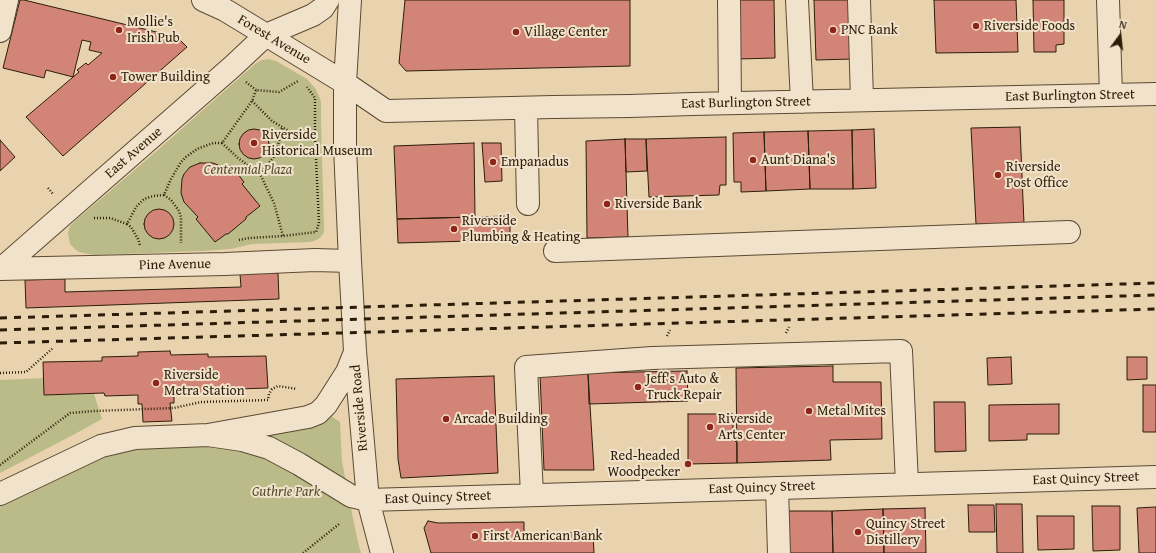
<!DOCTYPE html>
<html>
<head>
<meta charset="utf-8">
<style>
	body { margin:0 }
	#map { position:relative; width:1156px; height:553px; overflow:hidden; background:#e9d3af; font-family:"Gentium Book Plus",serif }
	canvas { display:block }
	.north { position:absolute; left:1100px; top:16px; width:40px; height:40px; -webkit-text-stroke:3px #f1e2cb; paint-order:stroke; rotate:15deg; font-size:11px; font-weight:700; line-height:16px; text-align:center; color:#2c1d09 }
	.north::after { content:''; display:block; margin:auto; width:14px; height:18px; background:#2c1d09; clip-path:polygon(50% 0,100% 100%,50% 72%,0 100%) }
</style>
</head>
<body>
<div id="map">
<canvas width="1156" height="553"></canvas>
<div class="north">N</div>
</div>
<script>
const g = document.querySelector('canvas').getContext('2d');
g.lineJoin = 'round';
function fill(path, color) { g.fillStyle = color; g.fill(path, 'evenodd'); }
const shape = rows => new Path2D(rows.map(r => 'M' + r).join(''));
function strokePath(path, color, width, dash) { g.strokeStyle = color; g.lineWidth = width; g.lineCap = dash ? 'butt' : 'round'; g.setLineDash(dash || []); g.stroke(path); }
function write(font, color, halo, rows, align = 'center') {
  g.font = font + ' "Gentium Book Plus",serif'; g.lineWidth = 4; g.setLineDash([]); g.textBaseline = 'middle'; g.strokeStyle = halo; g.fillStyle = color; for (const [text, x, y, turn = 0] of rows) {
    g.save(); g.translate(x, y); g.rotate((+turn || 0) * Math.PI / 180); g.textAlign = isNaN(turn) ? turn : align; if (halo) g.strokeText(text, 0, 0); g.fillText(text, 0, 0); g.restore();
  }
}
const green = shape([
	[268,59,276,61,307,79,315,88,319,96,321,102,321,118,324,229,324,232,320,238,314,241,309,242,252,244,231,249,202,251,94,255,79,252,75,249,70,244,68,233,70,226,75,221,159,149,255,64,262,60],
	[44,378,44,395,94,394,102,419,73,435,0,473,0,380],
	[331,416,340,422,342,462,357,538,361,553,0,553,0,499,85,461,136,444,319,420]
]);
const building = shape([
	[20,0,24,0,177,37,187,47,63,156,26,117,79,72,77,70,86,63,88,65,102,53,89,50,91,42,82,40,73,77,46,70,44,78,3,68,20,0],
	[405,0,630,0,630,66,406,71,399,63,405,0],
	[737,0,774,0,775,58,738,59,737,0],
	[814,0,851,0,853,59,816,60,814,0],
	[934,0,1016,0,1018,52,936,53,934,0],
	[1033,0,1064,0,1064,44,1056,45,1056,52,1034,52,1033,0],
	[1020,127,1024,224,976,224,971,128,1020,127],
	'239 144a15 15 0 1 1 30 0a15 15 0 1 1-30 0Z',
	[874,129,876,188,853,189,852,130,874,129],
	[852,130,853,189,810,189,808,131,852,130],
	[808,131,810,189,766,191,764,132,808,131],
	[764,132,766,191,741,192,741,182,734,182,733,133,764,132],
	[726,137,726,185,720,185,719,195,649,197,646,139,726,137],
	[625,139,628,237,587,238,586,141,625,139],
	[625,139,646,139,647,171,626,172,625,139],
	[0,140,15,157,0,171,0,140],
	[474,143,475,217,397,219,394,146,474,143],
	[482,143,501,143,502,181,485,182,482,143],
	[200,163,213,163,218,165,225,170,231,165,244,182,242,184,260,206,246,217,246,219,228,234,226,234,215,242,196,219,198,217,184,202,181,193,182,179,184,174,190,167,200,163],
	'144 224a15 15 0 1 1 30 0a15 15 0 1 1-30 0Z',
	[510,216,510,240,398,243,397,219,510,216],
	[278,273,279,299,26,308,25,280,65,279,65,292,241,287,240,274,278,273],
	[170,351,171,355,208,354,208,357,266,356,268,388,208,390,209,393,174,394,174,403,170,403,172,421,143,422,142,404,138,404,138,395,105,396,104,393,44,395,43,362,102,361,102,357,138,356,138,352,170,351],
	[1011,357,1012,384,988,385,987,358,1011,357],
	[1127,357,1147,357,1147,379,1127,380,1127,357],
	[833,366,833,382,881,382,882,439,830,440,831,460,737,463,736,368,833,366],
	[687,371,688,401,589,404,588,373,687,371],
	[588,373,594,470,544,470,540,374,588,373],
	[494,376,498,473,401,478,398,459,396,379,494,376],
	[1143,385,1156,385,1156,432,1143,432,1143,385],
	[934,402,965,402,966,451,935,452,934,402],
	[1059,404,1059,434,1027,434,1027,440,989,441,989,405,1059,404],
	[688,414,733,414,733,439,737,443,737,463,688,464,688,414],
	[996,504,1022,504,1023,553,997,553,996,504],
	[968,505,994,505,995,532,969,532,968,505],
	[1092,506,1120,506,1120,550,1093,551,1092,506],
	[1156,507,1156,553,1139,553,1137,508,1156,507],
	[925,508,926,553,884,553,883,509,925,508],
	[883,509,884,553,833,553,832,511,883,509],
	[787,511,832,511,833,553,788,553,787,511],
	[1037,516,1074,516,1074,549,1038,550,1037,516],
	[428,521,438,523,524,522,524,539,545,539,545,533,593,532,594,553,431,553,424,528,428,521]
]);
const path = shape([
	[246,82,256,90],
	[252,101,272,121,292,133,315,138],
	[222,143,238,158,260,174,274,203,283,236],
	[260,174,276,154,282,128],
	[48,188,53,194],
	[164,195,171,200,179,211,181,217,181,243],
	[94,218,110,218,127,224,136,207,144,199,153,196,164,195,171,179,181,162,186,157,197,149,213,143,222,143,252,101,256,90,279,92,298,81],
	[127,224,131,227,138,239,140,245],
	[239,240,249,238,283,236,316,232,319,223,315,138,315,98,307,87],
	[786,333,789,327],
	[667,336,670,330],
	[0,373,26,372,53,348],
	[0,465,70,413,95,411,174,408,201,402,268,400,269,394,272,389,278,386,297,389],
	[303,553,339,524]
]);
const minor = shape([
	[203,0,225,10,345,83,386,111,553,107,630,106,692,104,1156,94],
	[350,0,345,83,345,147,350,261,355,351,368,500,382,553],
	[729,0,730,103],
	[797,0,802,102],
	[859,0,862,100],
	[1108,0,1111,95],
	[0,31,7,0],
	[526,108,528,204],
	[555,251,1069,232],
	[0,269,225,264,315,260,350,261],
	[1,269,233,66,266,35,313,15,323,8,328,0],
	[208,435,242,440,269,448,299,464,351,496,368,500,1156,477],
	[777,488,779,553],
	[0,494,101,446,135,438,208,435,308,417,318,413,326,405,347,372,355,352],
	[532,495,526,367,652,358,901,351,907,484]
]);
const rail = shape([
	[0,318,1156,283],
	[0,330,1156,295],
	[0,343,1156,309]
]);
const markers = [
	[976,26,4,"#8f2418"],
	[119,30,4,"#8f2418"],
	[833,30,4,"#8f2418"],
	[516,32,4,"#8f2418"],
	[113,77,4,"#8f2418"],
	[254,143,4,"#8f2418"],
	[753,160,4,"#8f2418"],
	[493,162,4,"#8f2418"],
	[998,175,4,"#8f2418"],
	[607,204,4,"#8f2418"],
	[454,229,4,"#8f2418"],
	[156,383,4,"#8f2418"],
	[638,387,4,"#8f2418"],
	[809,411,4,"#8f2418"],
	[446,419,4,"#8f2418"],
	[710,427,4,"#8f2418"],
	[688,464,4,"#8f2418"],
	[858,532,4,"#8f2418"],
	[475,536,4,"#8f2418"]
];
const poiNames = [
	["Mollie's",127,22],
	["Irish Pub",127,38],
	["Riverside Foods",984,26],
	["PNC Bank",841,30],
	["Village Center",524,32],
	["Tower Building",121,77],
	["Riverside",262,135],
	["Historical Museum",262,151],
	["Aunt Diana's",761,160],
	["Empanadus",501,162],
	["Riverside",1006,167],
	["Post Office",1006,183],
	["Riverside Bank",615,204],
	["Riverside",462,221],
	["Plumbing & Heating",462,237],
	["Riverside",164,375],
	["Metra Station",164,391],
	["Jeff's Auto &",646,379],
	["Truck Repair",646,395],
	["Metal Mites",817,411],
	["Arcade Building",454,419],
	["Riverside",718,419],
	["Arts Center",718,435],
	["Red-headed",680,456,"right"],
	["Woodpecker",680,472,"right"],
	["Quincy Street",866,524],
	["Distillery",866,540],
	["First American Bank",483,536]
];
const streetNames = [
	["Forest Avenue",274,40,31],
	["East Burlington Street",1070,96,-1],
	["East Burlington Street",746,103,-1],
	["East Avenue",134,153,-41],
	["Pine Avenue",175,265,-1],
	["Riverside Road",360,408,-95],
	["East Quincy Street",1086,479,-2],
	["East Quincy Street",762,488,-2],
	["East Quincy Street",438,498,-2]
];
const parkNames = [
	["Centennial Plaza",248,170],
	["Guthrie Park",286,492]
];
fill(green, '#babb88');
fill(building, '#d28577');
strokePath(building, '#2c1d09', 1);
strokePath(minor, '#5b4a32', 24);
strokePath(path, '#2c1d09', 2.5, [1, 2]);
strokePath(minor, '#f1e2cb', 22);
strokePath(rail, '#2c1d09', 3, [7, 7]);
for (const [x, y, r, color] of markers) { const dot = new Path2D(); dot.arc(x, y, r, 0, 2 * Math.PI); g.fillStyle = color; g.fill(dot); strokePath(dot, '#f1e2cb', 1.5); }
write('14px', '#2c1d09', '#f1e2cb', poiNames, 'left');
write('14px', '#2c1d09', '#f1e2cb', streetNames);
write('italic 14px', '#574c2f', '#f1e2cb', parkNames);
</script>
</body>
</html>
